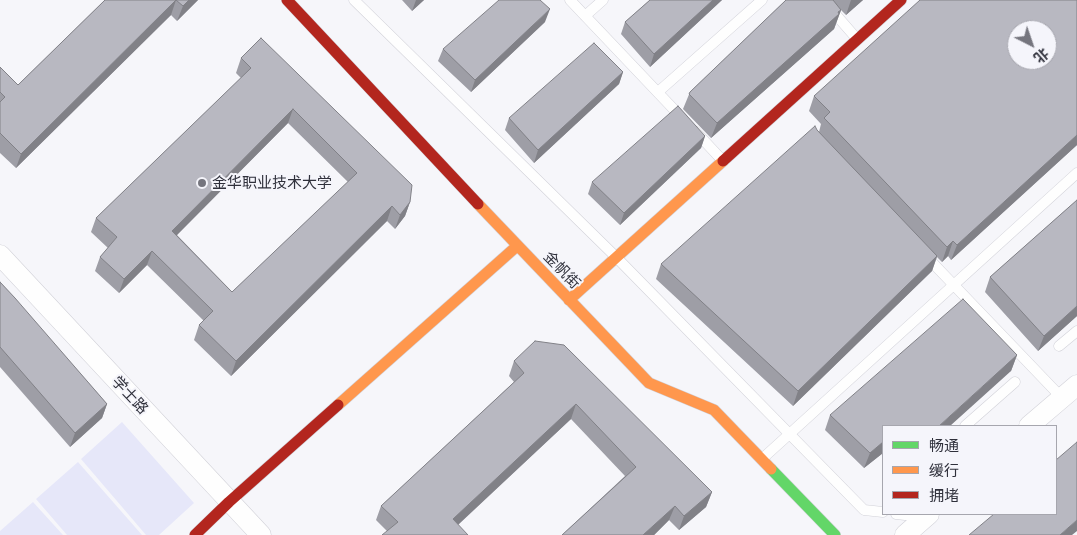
<!DOCTYPE html>
<html>
<head>
<meta charset="utf-8">
<style>
	body { margin:0 }
	#map { position:relative; width:1077px; height:535px; overflow:hidden; background:#f6f6fa; font-family:Barlow,"Noto Sans SC",sans-serif }
	canvas { display:block }
	.legend { position:absolute; left:882px; top:425px; width:175px; height:90px; box-sizing:border-box; background:#f5f5fb; border:1px solid #a6a6ae; margin:0; padding:6px 9px; list-style:none; font-size:15px; color:#2f303b }
	.legend li { display:flex; align-items:center; gap:10px; height:25px }
	.legend b { width:25px; border:1px solid #a6a6ae }
	.north { position:absolute; left:1007px; top:20px; width:50px; height:50px; box-sizing:border-box; background:#f5f5fb; border:1px solid #a6a6ae; border-radius:50%; rotate:139deg; font-size:14px; font-weight:700; line-height:20px; text-align:center; color:#2f303b }
	.north::after { content:''; display:block; margin:auto; width:18px; height:22px; background:#75757e; clip-path:polygon(50% 0,100% 100%,50% 72%,0 100%) }
</style>
</head>
<body>
<div id="map">
<canvas width="1077" height="535"></canvas>
<ul class="legend">
<li><b style="height:6px;background:#63d668"></b>畅通</li>
<li><b style="height:6px;background:#ff974d"></b>缓行</li>
<li><b style="height:6px;background:#b3261e"></b>拥堵</li>
</ul>
<div class="north">北</div>
</div>
<script>
const g = document.querySelector('canvas').getContext('2d');
g.lineJoin = 'round';
function fill(path, color) { g.fillStyle = color; g.fill(path, 'evenodd'); }
const shape = rows => new Path2D(rows.map(r => 'M' + r).join(''));
function strokePath(path, color, width, dash) { g.strokeStyle = color; g.lineWidth = width; g.lineCap = dash ? 'butt' : 'round'; g.setLineDash(dash || []); g.stroke(path); }
function write(font, color, halo, rows, align = 'center') {
  g.font = font + ' Barlow,"Noto Sans SC",sans-serif'; g.lineWidth = 4; g.setLineDash([]); g.textBaseline = 'middle'; g.strokeStyle = halo; g.fillStyle = color; for (const [text, x, y, turn = 0] of rows) {
    g.save(); g.translate(x, y); g.rotate((+turn || 0) * Math.PI / 180); g.textAlign = isNaN(turn) ? turn : align; if (halo) g.strokeText(text, 0, 0); g.fillText(text, 0, 0); g.restore();
  }
}
const green = shape([
	[122,422,194,503,159,535,146,535,81,459],
	[78,462,142,535,67,535,36,499],
	[33,502,63,535,0,535,0,531]
]);
const lane = shape([
	[354,0,616,257,864,510,883,512],
	[570,0,683,119],
	[823,0,857,39],
	[585,16,603,0],
	[658,92,762,0],
	[695,131,723,161],
	[926,256,1062,398],
	[1059,346,1077,331],
	[965,426,1015,382],
	[763,458,1077,173],
	[896,514,924,517]
]);
const street = shape([
	[0,255,261,535],
	[1029,426,1077,385],
	[905,535,929,514]
]);
const fast = shape([
	[771,469,835,535]
]);
const slow = shape([
	[478,204,649,383,714,410,771,469],
	[569,300,723,161],
	[338,405,517,246]
]);
const jam = shape([
	[287,0,478,204],
	[723,161,901,0],
	[195,535,229,502,338,405]
]);
const wall = shape([
	[105,0,198,0,177,21,171,15,16,168,0,153,0,67,18,85],
	[402,0,424,0,412,11],
	[650,0,722,0,650,67,621,34,625,22],
	[786,0,863,0,846,15,841,10,834,29,711,138,683,109,690,92],
	[1077,0,1077,145,951,260,948,256,942,262,937,257,932,271,793,406,656,279,661,264,817,130,819,132,821,124,809,111,814,96],
	[545,22,471,92,438,61,443,49],
	[241,58,410,202,405,216,395,229,387,221,231,376,194,340,199,325,204,321,147,265,119,293,95,271,100,257,108,248,91,232,96,218,241,78,236,73],
	[288,123,348,182,232,292,177,235],
	[623,72,619,84,534,163,505,130,509,118],
	[705,136,701,148,620,225,588,194,592,182],
	[1077,200,1077,316,1038,351,985,292,990,277],
	[0,282,107,404,102,418,70,447,0,367],
	[1017,355,1011,371,883,426,883,453,864,468,825,430,830,415],
	[514,361,712,492,706,507,679,530,669,520,654,535,562,535,625,476,571,419,458,525,387,531,376,520,381,506,514,382,509,376]
]);
const shadedWall = shape([
	[176,0,171,15,16,168,21,154],
	[189,0,198,0,177,21,183,6],
	[416,0,424,0,412,11],
	[713,0,722,0,650,67,654,54],
	[852,0,863,0,846,15,851,0],
	[550,9,545,22,471,92,475,80],
	[841,10,834,29,711,138,717,123],
	[623,72,619,84,534,163,538,150],
	[293,109,288,123,167,245,172,231],
	[1077,135,1077,145,951,260,957,245],
	[705,136,701,148,620,225,624,213],
	[410,202,405,216,395,229,400,215],
	[392,206,387,221,231,376,236,361],
	[953,241,948,256,942,262,947,247],
	[152,251,147,265,119,293,124,279],
	[937,256,932,271,793,406,798,391],
	[1077,306,1077,316,1038,351,1044,336],
	[1017,355,1011,371,950,426,939,426],
	[107,404,102,418,70,447,75,433],
	[576,404,571,419,448,534,453,519],
	[883,442,883,453,864,468,870,453],
	[712,492,706,507,679,530,684,516],
	[675,506,669,520,654,535,643,535],
	[1077,520,1077,531,1072,535,1060,535]
]);
const building = shape([
	[105,0,176,0,21,154,0,133,0,102,5,97,0,92,0,67,18,85,105,0],
	[176,0,189,0,183,6,176,0],
	[499,0,540,0,550,9,475,80,443,49,499,0],
	[650,0,713,0,654,54,625,22,650,0],
	[786,0,833,0,841,10,838,12,839,14,717,123,689,94,690,92,786,0],
	[920,0,1077,0,1077,135,957,245,953,241,947,247,826,120,824,118,830,112,814,96,920,0],
	[1017,30,1047,30,1047,60,1017,60,1017,30],
	[261,38,412,185,410,202,400,215,392,206,236,361,199,325,213,311,152,251,124,279,100,257,117,237,96,218,251,68,241,58,261,38],
	[293,109,357,173,232,292,172,231,293,109],
	[594,43,623,72,538,150,509,118,594,43],
	[678,106,705,136,624,213,592,182,678,106],
	[815,126,817,130,937,256,798,391,661,264,815,126],
	[1077,200,1077,306,1044,336,990,277,1077,200],
	[0,282,15,298,107,404,75,433,0,347,0,282],
	[963,299,1017,355,939,426,883,426,883,442,870,453,830,415,963,299],
	[535,341,564,345,712,492,684,516,675,506,643,535,562,535,636,467,576,404,453,519,468,535,382,535,398,522,381,506,524,373,514,361,535,341],
	[1077,442,1077,520,1060,535,969,535,994,514,1056,514,1056,460,1077,442]
]);
const markers = [
	[202,183,5,"#75757e"]
];
const poiNames = [
	["金华职业技术大学",212,183]
];
const streetNames = [
	["金帆街",562,270,46],
	["学士路",130,395,47]
];
fill(green, '#e6e7f9');
strokePath(lane, '#d1d1d8', 11);
strokePath(street, '#d1d1d8', 21);
strokePath(fast, '#d1d1d8', 12);
strokePath(slow, '#d1d1d8', 12);
strokePath(jam, '#d1d1d8', 12);
strokePath(lane, '#fefefe', 10);
strokePath(street, '#fefefe', 20);
strokePath(fast, '#63d668', 11);
strokePath(slow, '#ff974d', 11);
strokePath(jam, '#b3261e', 11);
fill(wall, '#9e9ea6');
fill(shadedWall, '#818187');
fill(building, '#b8b8c1');
strokePath(building, '#818187', 1);
for (const [x, y, r, color] of markers) { const dot = new Path2D(); dot.arc(x, y, r, 0, 2 * Math.PI); g.fillStyle = color; g.fill(dot); strokePath(dot, '#f5f5fb', 2); }
write('15px', '#2f303b', '#f5f5fb', poiNames, 'left');
write('15px', '#2f303b', '#f5f5fb', streetNames);
</script>
</body>
</html>
